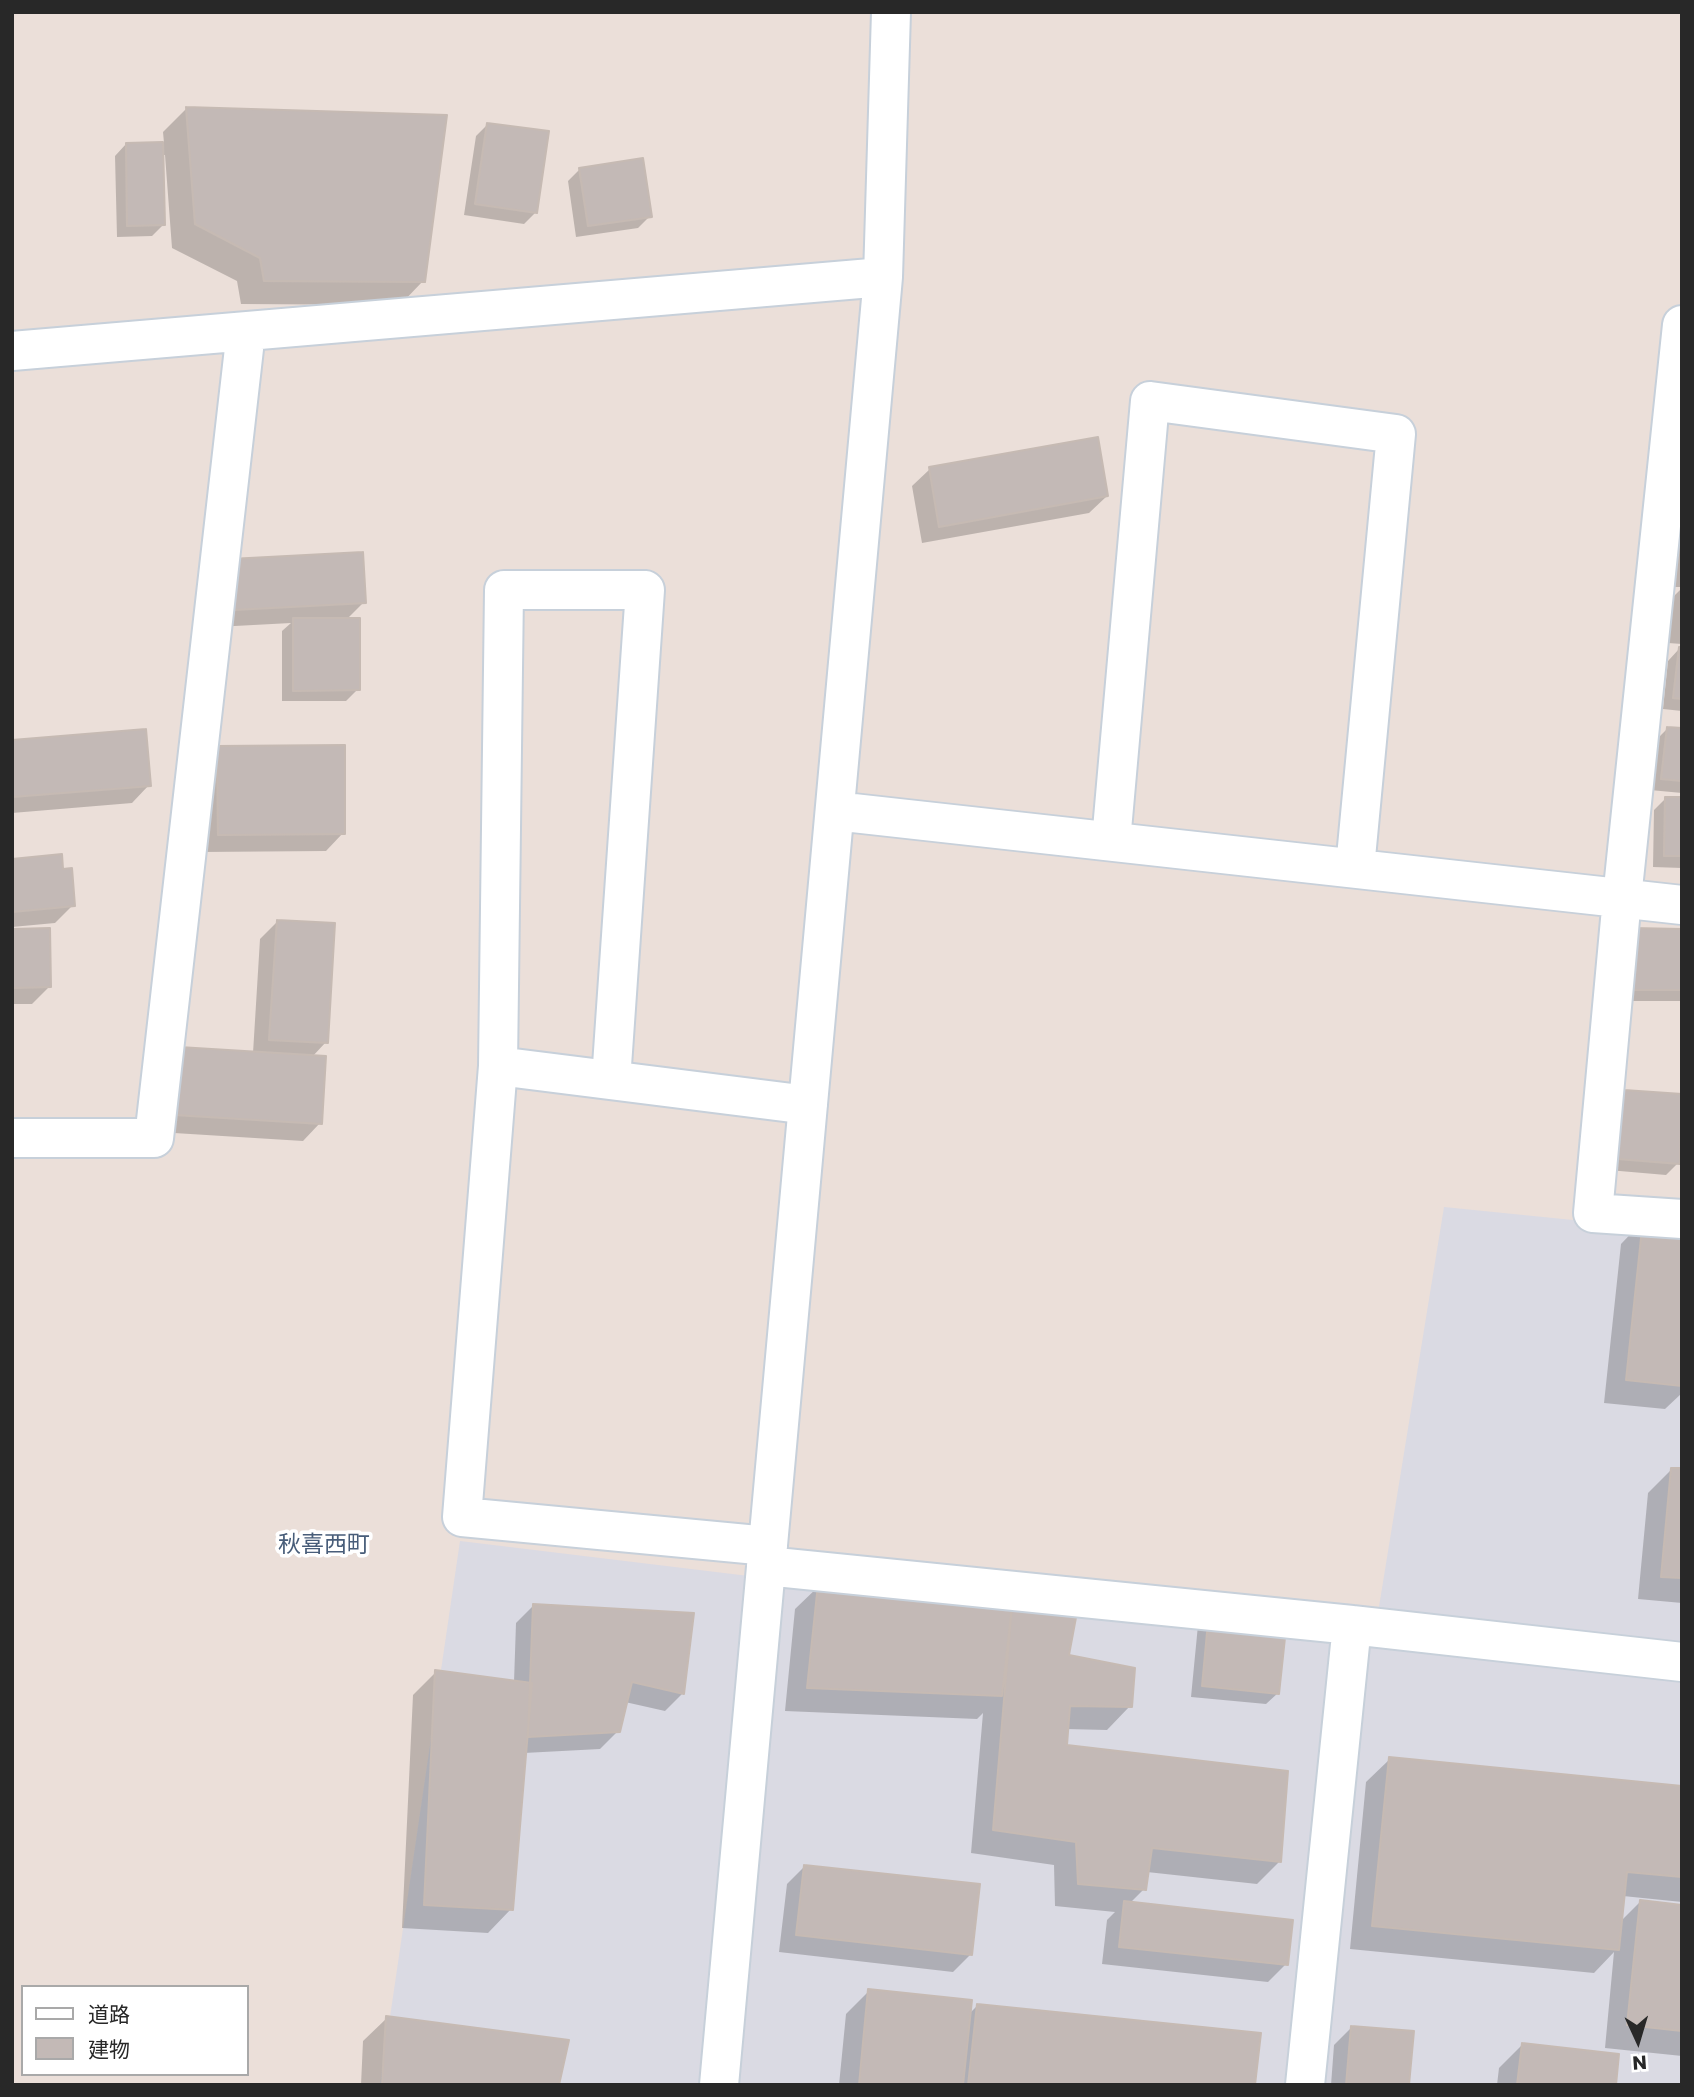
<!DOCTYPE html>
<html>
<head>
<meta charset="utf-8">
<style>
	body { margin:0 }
	#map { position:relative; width:1694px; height:2097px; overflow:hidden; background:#ebdfd9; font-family:Poppins,"Noto Sans JP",sans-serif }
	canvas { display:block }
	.frame { position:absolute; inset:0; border:14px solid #282828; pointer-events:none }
	.legend { position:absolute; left:21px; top:1985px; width:228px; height:91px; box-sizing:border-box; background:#fff; border:2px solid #a9a9a9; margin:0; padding:9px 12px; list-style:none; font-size:21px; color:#282828 }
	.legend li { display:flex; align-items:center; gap:14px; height:35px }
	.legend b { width:35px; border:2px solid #a9a9a9 }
	.north { position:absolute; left:1603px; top:2006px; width:70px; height:70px; -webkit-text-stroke:5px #fff; paint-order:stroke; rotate:176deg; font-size:19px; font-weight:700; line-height:28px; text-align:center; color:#282828 }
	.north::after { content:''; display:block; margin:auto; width:24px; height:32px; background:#282828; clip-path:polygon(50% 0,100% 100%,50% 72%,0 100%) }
</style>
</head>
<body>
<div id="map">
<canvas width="1694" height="2097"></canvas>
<div class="frame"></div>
<ul class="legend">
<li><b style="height:9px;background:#fff"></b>道路</li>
<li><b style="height:19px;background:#c3b9b6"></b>建物</li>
</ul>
<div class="north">N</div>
</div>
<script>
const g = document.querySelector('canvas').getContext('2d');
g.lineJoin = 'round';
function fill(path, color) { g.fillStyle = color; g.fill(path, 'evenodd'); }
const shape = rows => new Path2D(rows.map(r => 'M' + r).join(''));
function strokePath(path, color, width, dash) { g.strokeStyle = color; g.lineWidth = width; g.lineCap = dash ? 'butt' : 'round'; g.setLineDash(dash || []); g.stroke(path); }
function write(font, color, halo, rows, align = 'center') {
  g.font = font + ' Poppins,"Noto Sans JP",sans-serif'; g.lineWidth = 7; g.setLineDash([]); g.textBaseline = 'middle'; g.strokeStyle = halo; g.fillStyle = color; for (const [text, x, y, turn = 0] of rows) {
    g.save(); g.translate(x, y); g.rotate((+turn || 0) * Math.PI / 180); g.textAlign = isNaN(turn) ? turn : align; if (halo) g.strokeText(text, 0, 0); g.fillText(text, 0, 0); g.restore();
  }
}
const industrial = shape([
	[1444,1207,1682,1231,1682,2085,380,2085,460,1541,823,1585,1377,1619]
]);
const shadow = shape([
	[186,109,423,281,400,305,241,304,237,281,172,248,165,155,162,155,163,225,152,236,117,237,115,156,126,144,164,143,163,132],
	[487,125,536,212,524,224,464,215,476,136],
	[579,170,650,216,638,228,576,237,568,181],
	[930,469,1107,496,1089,513,922,543,912,486],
	[1682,520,1682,587,1670,587,1672,530],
	[213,578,364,602,347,619,358,689,346,701,282,701,282,631,291,623,216,627],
	[1682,588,1682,644,1668,643,1671,599],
	[1679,649,1682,649,1682,711,1663,709,1668,661],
	[1667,729,1682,730,1682,793,1650,790,1656,740],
	[12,742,149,785,132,803,12,813],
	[218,747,343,833,326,851,201,852],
	[1665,799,1682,799,1682,868,1653,867,1654,810],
	[12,861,62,871,73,905,55,923,12,927],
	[277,922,326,1042,312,1057,320,1123,303,1141,158,1132,162,1067,253,1053,260,939],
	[12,930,50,986,32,1004,12,1004],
	[1682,930,1682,1001,1621,1001],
	[1624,1091,1682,1095,1678,1163,1666,1175,1608,1170,1613,1103],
	[1644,1220,1682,1224,1682,1393,1665,1409,1604,1403,1621,1244],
	[1671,1470,1682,1470,1682,1603,1638,1599,1648,1493],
	[819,1586,1075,1614,1067,1656,1130,1706,1107,1730,1066,1729,1065,1746,1280,1861,1257,1884,1147,1872,1144,1889,1130,1903,1286,1964,1268,1982,1102,1964,1107,1920,1115,1912,1055,1906,1054,1865,971,1853,983,1713,977,1719,785,1711,795,1609],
	[534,1605,683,1693,665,1711,625,1702,618,1731,600,1749,524,1753,511,1909,488,1933,402,1928,413,1695,436,1672,514,1682,516,1623],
	[1210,1613,1278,1693,1266,1704,1191,1697,1198,1625],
	[1390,1759,1682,1788,1682,1902,1623,1896,1620,1922,1640,1902,1682,1906,1682,2056,1605,2048,1614,1952,1594,1973,1350,1949,1366,1782],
	[805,1866,971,1954,953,1972,779,1952,787,1884],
	[869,1991,969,2014,977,2006,1254,2085,839,2085,846,2014],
	[387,2018,558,2085,361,2085,363,2041],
	[1352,2027,1407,2085,1331,2085,1334,2045],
	[1522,2045,1614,2085,1497,2085,1499,2068]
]);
const building = shape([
	[186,107,447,115,425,282,264,281,260,258,195,224,186,107],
	[487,123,549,131,537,213,475,204,487,123],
	[163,142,165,225,127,226,126,143,163,142],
	[643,158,652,217,588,226,579,168,643,158],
	[1098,437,1108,496,939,527,929,467,1098,437],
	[363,552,366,603,233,610,230,559,363,552],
	[293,618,360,618,360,690,293,691,293,618],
	[1679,647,1682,647,1682,699,1673,698,1679,647],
	[1667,727,1682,728,1682,781,1661,779,1667,727],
	[146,729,151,786,12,797,12,740,146,729],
	[345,745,345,834,218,835,217,746,345,745],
	[1665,797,1682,797,1682,856,1664,856,1665,797],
	[62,854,63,869,72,868,75,906,12,912,12,859,62,854],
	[277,920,335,923,328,1043,269,1040,277,920],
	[50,928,51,987,12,988,12,929,50,928],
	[1632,928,1682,929,1682,990,1632,990,1632,928],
	[179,1047,326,1056,322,1124,175,1115,179,1047],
	[1624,1090,1682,1094,1680,1164,1618,1159,1624,1090],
	[1643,1219,1682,1222,1682,1386,1626,1380,1643,1219],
	[1671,1468,1682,1468,1682,1578,1661,1577,1671,1468],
	[818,1584,1012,1605,1002,1696,807,1688,818,1584],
	[533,1604,694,1613,684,1694,632,1682,620,1732,528,1737,533,1604],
	[1012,1605,1077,1612,1069,1655,1135,1668,1132,1707,1070,1706,1067,1745,1288,1771,1281,1862,1152,1848,1146,1890,1078,1884,1076,1842,993,1830,1012,1605],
	[1209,1611,1287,1619,1279,1694,1202,1686,1209,1611],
	[435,1670,532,1683,513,1910,424,1905,435,1670],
	[1389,1757,1682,1786,1682,1877,1627,1872,1619,1950,1372,1926,1389,1757],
	[804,1865,980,1884,972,1955,796,1935,804,1865],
	[1640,1900,1682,1905,1682,2031,1627,2025,1640,1900],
	[1124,1901,1293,1920,1288,1965,1119,1947,1124,1901],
	[868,1989,972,2000,963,2085,859,2085,868,1989],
	[977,2004,1261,2033,1255,2085,968,2085,977,2004],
	[386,2016,569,2040,559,2085,382,2085,386,2016],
	[1351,2026,1414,2031,1409,2085,1346,2085,1351,2026],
	[1522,2043,1619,2054,1616,2085,1517,2085,1522,2043]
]);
const minor = shape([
	[1682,325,1622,898,1593,1213,1682,1219],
	[12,351,883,277],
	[835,811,1682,905],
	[1111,841,1150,401,1396,434,1355,868],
	[498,1066,808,1105],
	[611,1080,645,590,504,590,498,1066,462,1517,768,1546],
	[12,1138,154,1138,246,331],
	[766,1566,1352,1625,1682,1662],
	[719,2085,883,277,891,12],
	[1305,2085,1352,1625]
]);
const quarterNames = [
	["秋喜西町",324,1546]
];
fill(industrial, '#dadae3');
fill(shadow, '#0003');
fill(building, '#c3b9b6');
strokePath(building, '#c6bab3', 2);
strokePath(minor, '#c7d0da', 42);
strokePath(minor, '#fff', 38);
write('23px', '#485d79', '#fff', quarterNames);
</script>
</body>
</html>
